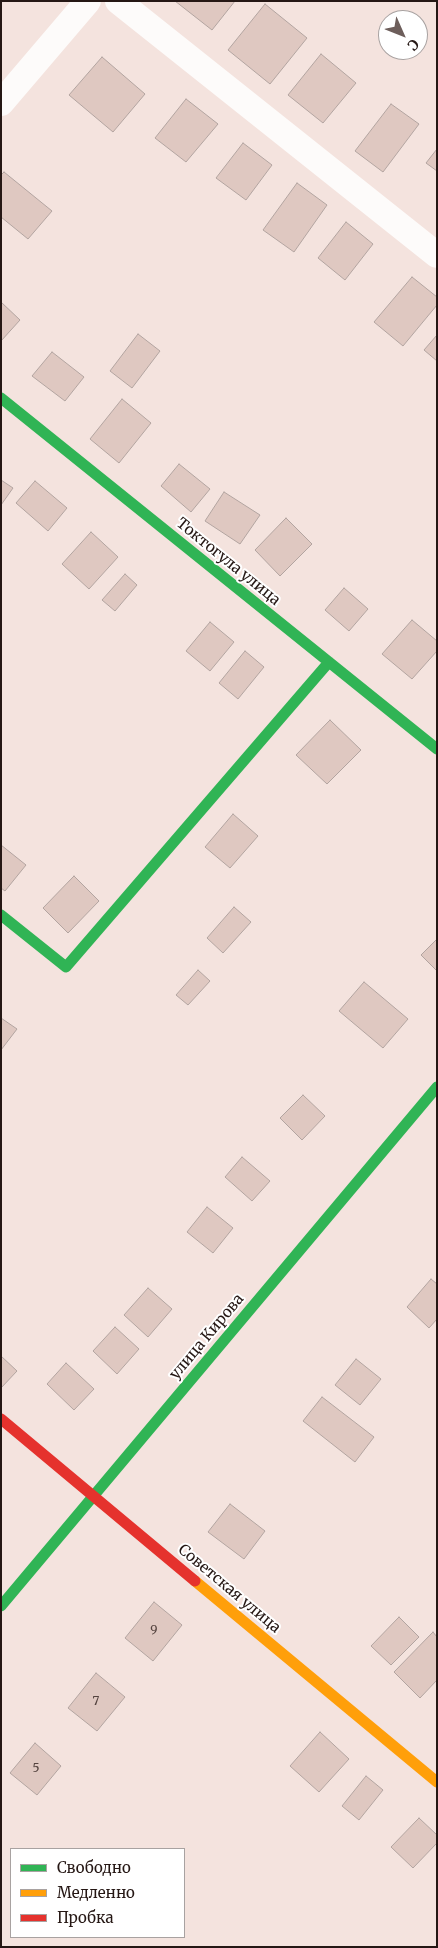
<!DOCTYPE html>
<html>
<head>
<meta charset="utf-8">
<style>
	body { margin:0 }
	#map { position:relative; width:438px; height:1948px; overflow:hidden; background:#f4e3de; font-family:Merriweather,serif }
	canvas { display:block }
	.frame { position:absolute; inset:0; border:2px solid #251714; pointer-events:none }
	.legend { position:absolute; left:10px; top:1848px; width:175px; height:90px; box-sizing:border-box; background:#fff; border:1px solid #a8a2a1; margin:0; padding:6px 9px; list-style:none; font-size:15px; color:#251714 }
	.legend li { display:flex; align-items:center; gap:10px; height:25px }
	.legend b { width:25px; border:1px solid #a8a2a1 }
	.north { position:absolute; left:378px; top:10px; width:50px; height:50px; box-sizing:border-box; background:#fff; border:1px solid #a8a2a1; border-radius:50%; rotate:134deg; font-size:14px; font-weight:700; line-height:20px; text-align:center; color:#251714 }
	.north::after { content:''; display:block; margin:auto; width:18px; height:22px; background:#6d5e5b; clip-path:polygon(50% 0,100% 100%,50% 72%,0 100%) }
</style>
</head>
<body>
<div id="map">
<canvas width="438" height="1948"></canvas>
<div class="frame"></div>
<ul class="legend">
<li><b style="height:6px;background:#30b455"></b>Свободно</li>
<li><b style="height:6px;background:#ff9f0a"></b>Медленно</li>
<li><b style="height:6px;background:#e5322d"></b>Пробка</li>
</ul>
<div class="north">С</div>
</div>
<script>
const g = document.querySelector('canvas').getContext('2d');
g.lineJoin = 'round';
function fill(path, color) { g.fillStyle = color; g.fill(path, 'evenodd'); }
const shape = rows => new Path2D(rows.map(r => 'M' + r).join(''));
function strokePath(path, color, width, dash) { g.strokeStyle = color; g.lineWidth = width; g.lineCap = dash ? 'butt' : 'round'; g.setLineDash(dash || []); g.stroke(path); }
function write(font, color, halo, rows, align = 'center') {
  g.font = font + ' Merriweather,serif'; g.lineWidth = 4; g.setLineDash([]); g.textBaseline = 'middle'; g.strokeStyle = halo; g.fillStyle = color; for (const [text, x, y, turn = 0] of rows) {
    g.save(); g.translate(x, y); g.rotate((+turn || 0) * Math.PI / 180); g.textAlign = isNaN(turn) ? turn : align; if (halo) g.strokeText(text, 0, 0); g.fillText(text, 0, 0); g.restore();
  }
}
const building = shape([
	[175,1,235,1,212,30,175,1],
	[265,4,307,38,270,84,228,50,265,4],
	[321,54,356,83,323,123,288,95,321,54],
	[102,57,145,94,113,132,69,95,102,57],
	[186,99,218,124,186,162,155,138,186,99],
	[391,104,419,124,383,172,355,151,391,104],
	[243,143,272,165,246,200,216,178,243,143],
	[437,149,437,171,426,163,437,149],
	[4,172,52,211,28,239,1,217,1,175,4,172],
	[297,183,327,205,294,252,263,230,297,183],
	[346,222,373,244,345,280,318,258,346,222],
	[412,277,437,297,437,305,403,346,374,322,412,277],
	[1,302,20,320,1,341,1,302],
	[138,334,160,351,132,388,110,371,138,334],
	[437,335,437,361,424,350,437,335],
	[52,352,84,377,65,401,32,376,52,352],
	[122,399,151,423,119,463,90,439,122,399],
	[179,464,210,489,191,512,161,486,179,464],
	[1,480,13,488,1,505,1,480],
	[35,481,67,508,48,531,16,503,35,481],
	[224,492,260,515,240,544,205,521,224,492],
	[286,518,312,544,280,576,255,550,286,518],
	[91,532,118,557,89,589,62,564,91,532],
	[125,574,137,585,115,611,102,600,125,574],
	[344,588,368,609,349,631,325,610,344,588],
	[412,620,437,641,437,651,412,679,382,654,412,620],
	[210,622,234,642,210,671,186,651,210,622],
	[245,651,264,667,238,699,219,683,245,651],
	[330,720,361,750,327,784,296,755,330,720],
	[233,814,258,836,230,868,205,847,233,814],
	[1,845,26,865,5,891,1,888,1,845],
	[74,876,99,901,68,933,43,908,74,876],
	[234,907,251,922,223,953,207,938,234,907],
	[437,939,437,971,421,955,437,939],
	[198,970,210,981,188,1005,176,995,198,970],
	[364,982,408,1019,383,1048,339,1011,364,982],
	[1,1018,17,1029,1,1050,1,1018],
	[303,1095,325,1116,302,1140,280,1118,303,1095],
	[242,1157,270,1181,252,1201,225,1177,242,1157],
	[207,1207,233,1228,213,1253,187,1232,207,1207],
	[431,1279,437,1284,437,1319,429,1328,407,1307,431,1279],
	[148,1288,172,1309,148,1337,124,1315,148,1288],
	[115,1327,139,1349,117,1374,93,1351,115,1327],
	[1,1356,17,1371,1,1388,1,1356],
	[356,1359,381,1379,360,1405,335,1385,356,1359],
	[66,1363,94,1389,74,1410,47,1384,66,1363],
	[322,1397,374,1437,355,1462,303,1421,322,1397],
	[230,1504,265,1531,244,1559,208,1532,230,1504],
	[154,1602,182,1625,153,1661,125,1638,154,1602],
	[399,1617,419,1637,391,1665,371,1646,399,1617],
	[433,1632,437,1637,437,1680,420,1698,394,1672,433,1632],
	[96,1673,125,1697,97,1731,68,1708,96,1673],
	[320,1732,349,1759,319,1792,290,1766,320,1732],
	[35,1743,61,1766,37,1795,10,1773,35,1743],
	[366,1776,383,1790,359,1820,342,1806,366,1776],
	[419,1818,437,1835,437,1843,413,1868,391,1847,419,1818]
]);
const street = shape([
	[118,1,437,255],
	[1,103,88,1]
]);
const fast = shape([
	[1,398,437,749],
	[1,915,66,967,329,662],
	[1,1606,437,1087]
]);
const slow = shape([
	[195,1581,437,1782]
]);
const jam = shape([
	[1,1419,195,1581]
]);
const numberNames = [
	["9",154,1631],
	["7",96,1702],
	["5",36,1769]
];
const streetNames = [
	["Токтогула улица",228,562,39],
	["улица Кирова",207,1337,-50],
	["Советская улица",229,1589,40]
];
fill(building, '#dfc8c1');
strokePath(building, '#b2a4a0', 1);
strokePath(street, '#fdfbfa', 26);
strokePath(fast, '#30b455', 11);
strokePath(slow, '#ff9f0a', 11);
strokePath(jam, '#e5322d', 11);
write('12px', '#54433f', null, numberNames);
write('15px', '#251714', '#fff', streetNames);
</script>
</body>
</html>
